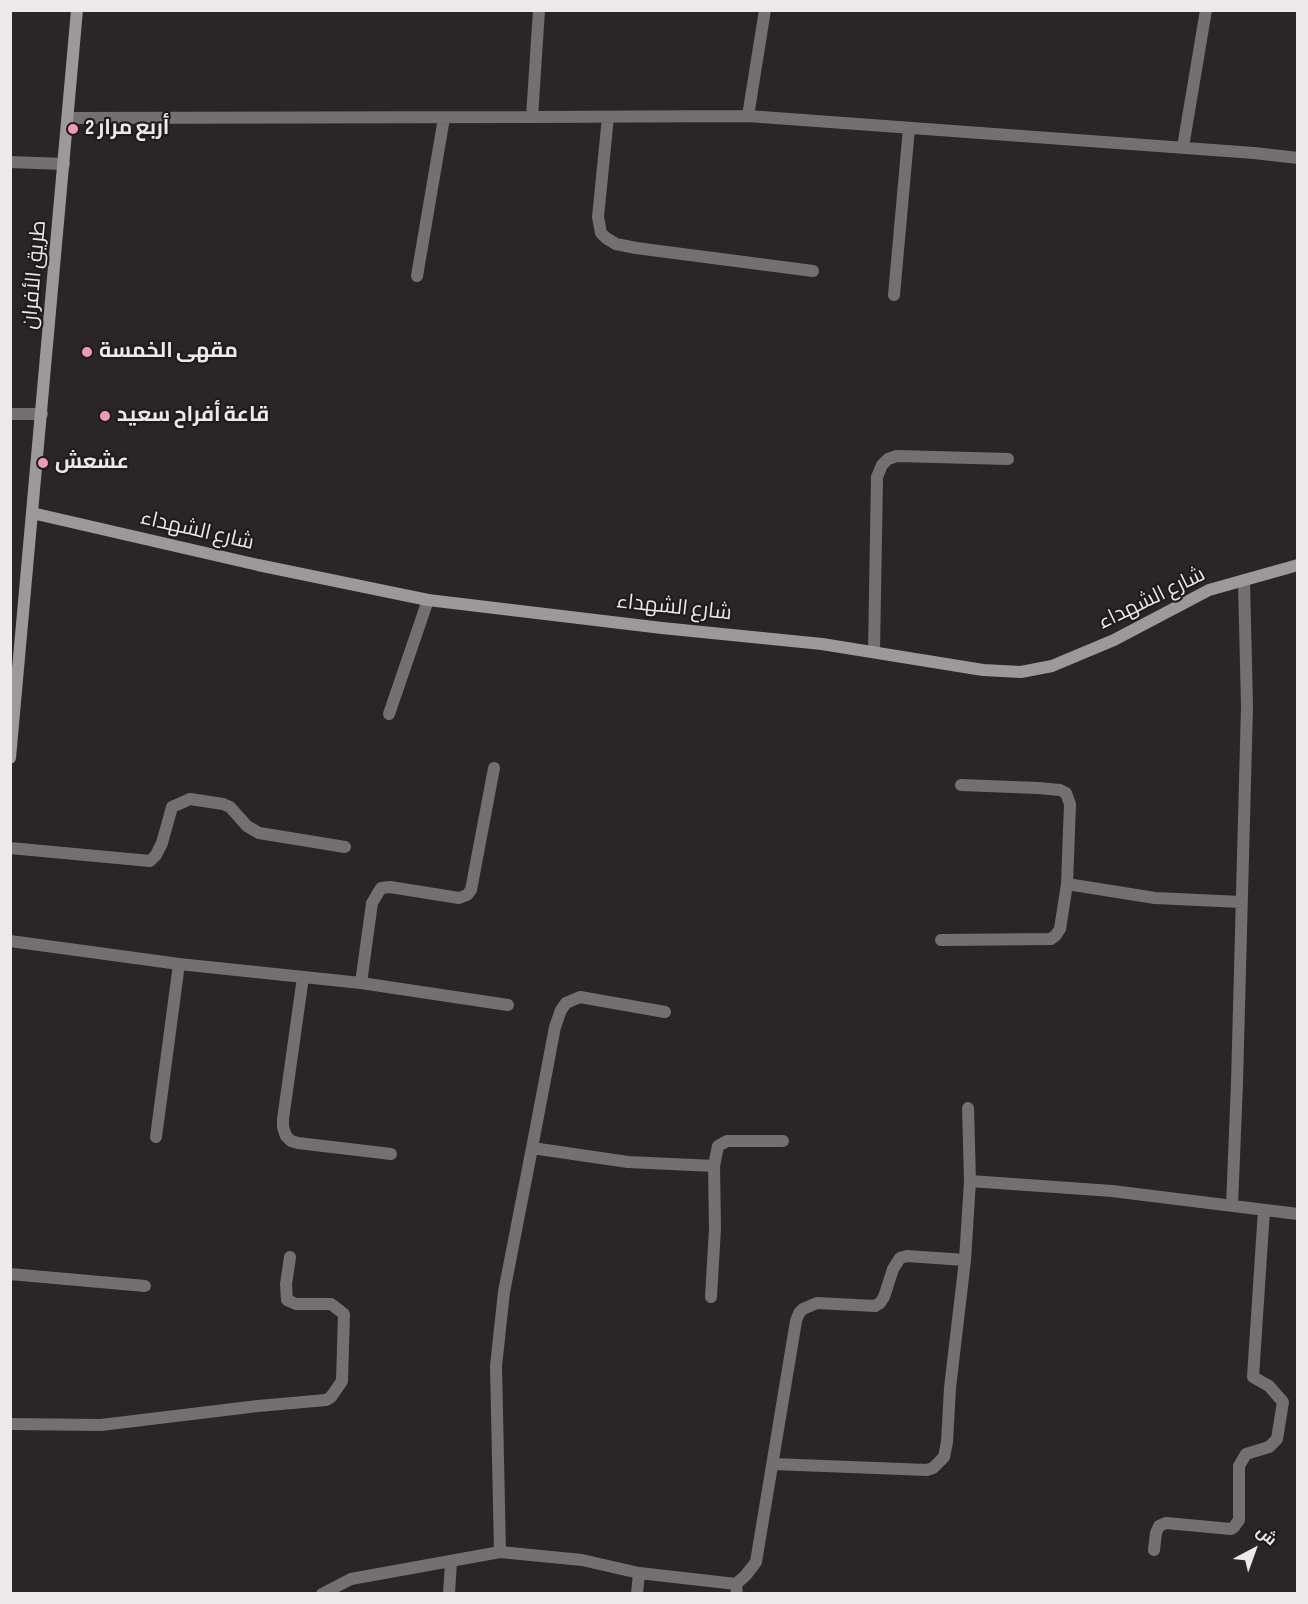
<!DOCTYPE html>
<html>
<head>
<meta charset="utf-8">
<style>
	body { margin:0 }
	#map { position:relative; width:1308px; height:1604px; overflow:hidden; background:#2a2627; font-family:"Sofia Sans Condensed",Cairo,sans-serif }
	canvas { display:block }
	.frame { position:absolute; inset:0; border:12px solid #ece9ea; pointer-events:none }
	.north { position:absolute; left:1224px; top:1520px; width:60px; height:60px; -webkit-text-stroke:4px #201c1e; paint-order:stroke; rotate:41deg; font-size:16px; font-weight:700; line-height:24px; text-align:center; color:#ece9ea }
	.north::after { content:''; display:block; margin:auto; width:21px; height:27px; background:#ece9ea; clip-path:polygon(50% 0,100% 100%,50% 72%,0 100%) }
</style>
</head>
<body>
<div id="map">
<canvas width="1308" height="1604"></canvas>
<div class="frame"></div>
<div class="north">ش</div>
</div>
<script>
const g = document.querySelector('canvas').getContext('2d');
g.lineJoin = 'round';
const shape = rows => new Path2D(rows.map(r => 'M' + r).join(''));
function strokePath(path, color, width, dash) { g.strokeStyle = color; g.lineWidth = width; g.lineCap = dash ? 'butt' : 'round'; g.setLineDash(dash || []); g.stroke(path); }
function write(font, color, halo, rows, align = 'center') {
  g.font = font + ' "Sofia Sans Condensed",Cairo,sans-serif'; g.lineWidth = 4.5; g.setLineDash([]); g.textBaseline = 'middle'; g.strokeStyle = halo; g.fillStyle = color; for (const [text, x, y, turn = 0] of rows) {
    g.save(); g.translate(x, y); g.rotate((+turn || 0) * Math.PI / 180); g.textAlign = isNaN(turn) ? turn : align; if (halo) g.strokeText(text, 0, 0); g.fillText(text, 0, 0); g.restore();
  }
}
const street = shape([
	[748,116,765,10],
	[532,117,748,116,1254,153,1298,158],
	[608,117,598,217,601,233,606,238,616,244,636,248,813,271],
	[68,118,532,117,539,10],
	[1183,147,1206,10],
	[10,162,64,164],
	[417,276,444,118],
	[894,295,909,128],
	[10,414,42,414],
	[874,652,877,477,882,465,888,459,897,456,1008,459],
	[389,714,428,600],
	[10,848,150,861,156,855,162,843,172,807,190,799,223,804,230,807,247,826,259,833,345,847],
	[1067,884,1155,898,1241,902],
	[941,940,1051,939,1056,935,1060,929,1067,884,1070,804,1066,793,1060,790,1038,788,961,785],
	[10,941,179,964,361,983,508,1005],
	[303,977,283,1119,283,1127,286,1136,291,1141,298,1143,391,1154],
	[361,983,372,903,381,888,390,887,459,898,467,895,471,890,494,768],
	[156,1137,179,964],
	[532,1148,555,1027,561,1010,566,1003,580,997,665,1012],
	[970,1181,1112,1191,1298,1214],
	[1232,1206,1237,1083,1247,706,1244,582],
	[10,1274,145,1286],
	[711,1297,715,1228,714,1166],
	[10,1424,101,1425,258,1406,326,1400,331,1397,342,1381,344,1314,331,1304,296,1304,287,1300,286,1284,290,1257],
	[773,1464,927,1470,933,1468,944,1457,947,1442,950,1388,965,1260,970,1181,968,1108],
	[1154,1550,1156,1533,1159,1526,1166,1523,1231,1529,1234,1527,1239,1520,1239,1466,1246,1454,1269,1447,1277,1439,1283,1402,1269,1386,1253,1377,1264,1210],
	[500,1552,496,1366,504,1292,532,1148,628,1162,714,1166,718,1146,727,1141,783,1141],
	[736,1584,746,1575,756,1562,796,1321,799,1313,803,1309,817,1303,875,1306,880,1303,884,1297,893,1269,900,1258,907,1256,965,1260],
	[322,1594,351,1579,500,1552,582,1560,639,1573],
	[449,1594,451,1562],
	[637,1594,639,1573,736,1584,737,1594]
]);
const secondary = shape([
	[32,513,258,565,428,600,662,628,822,644,983,670,1021,672,1052,666,1114,640,1209,590,1298,565],
	[10,758,77,10]
]);
const markers = [
	[73,129,6,"#ef9ab7"],
	[87,352,6,"#ef9ab7"],
	[105,416,6,"#ef9ab7"],
	[43,463,6,"#ef9ab7"]
];
const poiNames = [
	["أربع مرار 2",85,129],
	["مقهى الخمسة",99,352],
	["قاعة أفراح سعيد",117,416],
	["عشعش",55,463]
];
const streetNames = [
	["طريق الأفران",35,275,-85],
	["شارع الشهداء",197,531,13],
	["شارع الشهداء",1152,599,-26],
	["شارع الشهداء",674,608,6]
];
strokePath(street, '#727070', 12);
strokePath(secondary, '#9c999a', 12);
for (const [x, y, r, color] of markers) { const dot = new Path2D(); dot.arc(x, y, r, 0, 2 * Math.PI); g.fillStyle = color; g.fill(dot); strokePath(dot, '#201c1e', 2); }
write('bold 21px', '#ece9ea', '#201c1e', poiNames, 'left');
write('21px', '#ece9ea', '#201c1e', streetNames);
</script>
</body>
</html>
